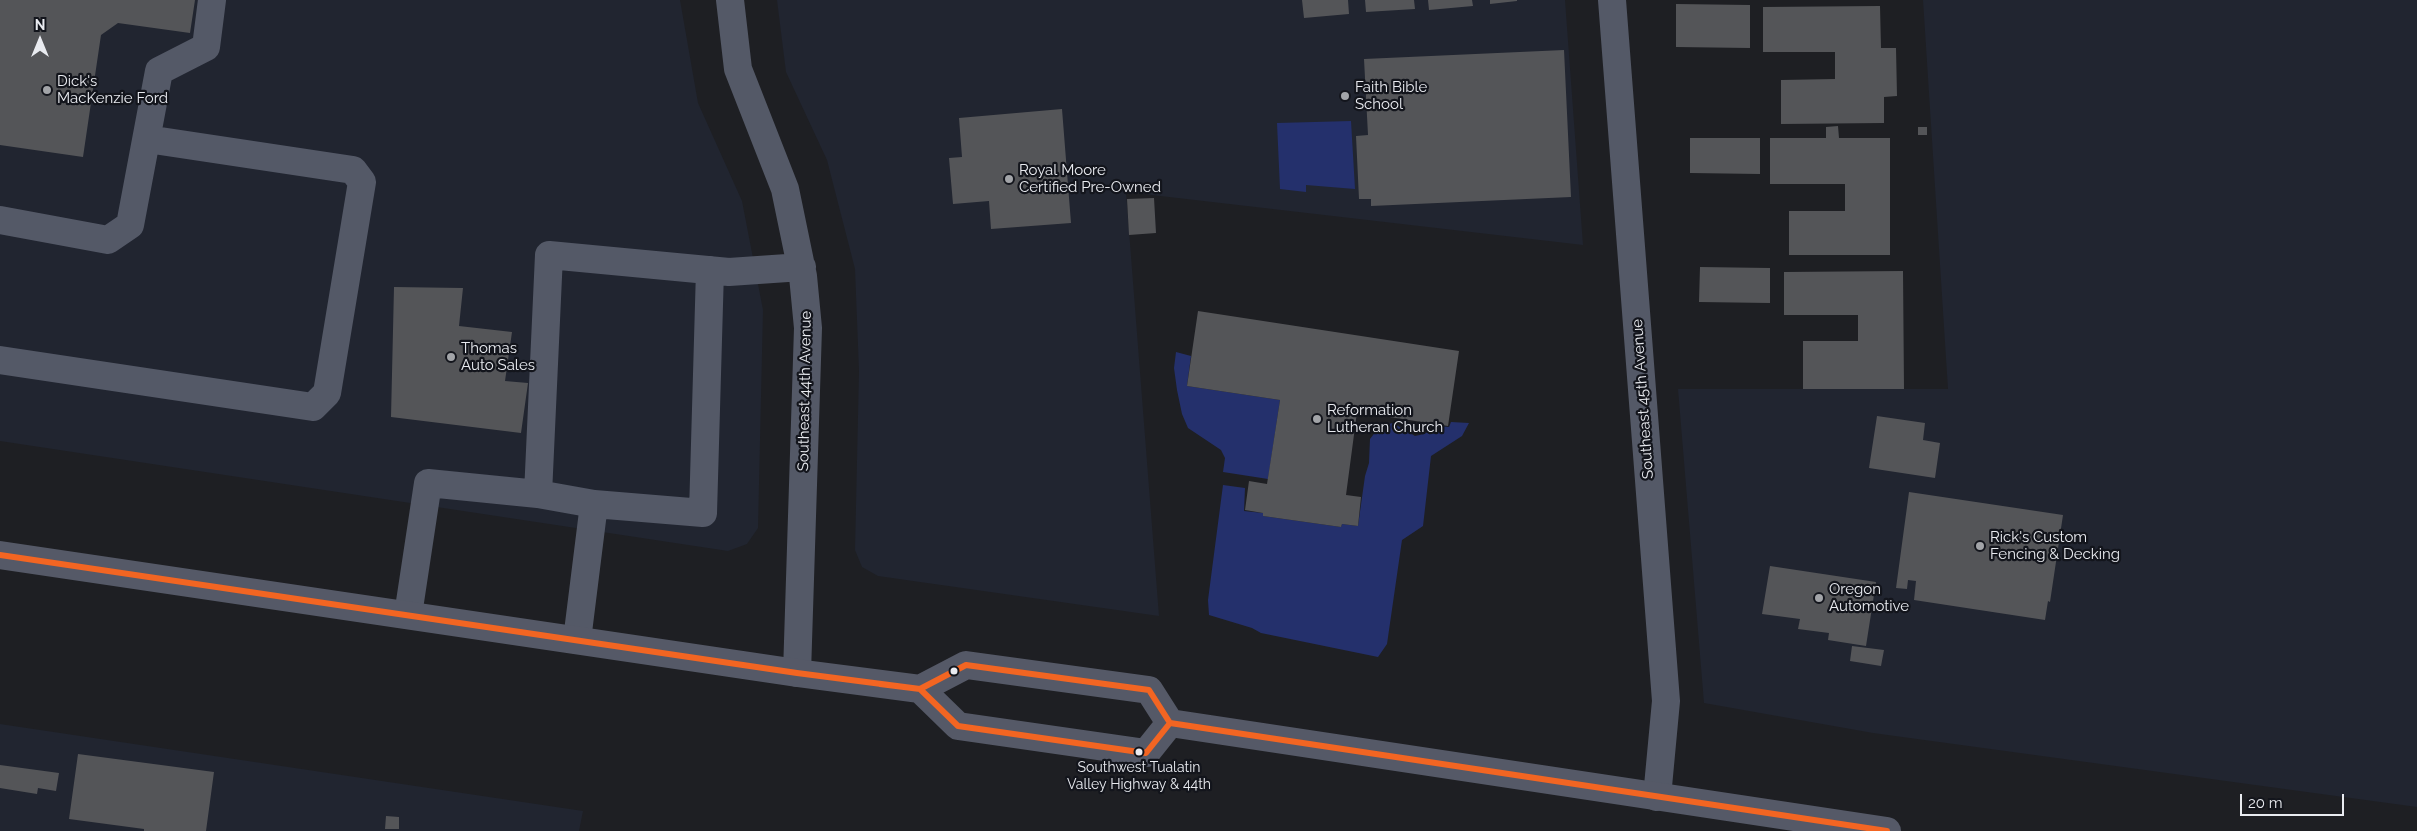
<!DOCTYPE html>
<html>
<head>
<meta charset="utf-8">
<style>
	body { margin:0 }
	#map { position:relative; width:2417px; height:831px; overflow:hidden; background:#1e1f23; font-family:Raleway,sans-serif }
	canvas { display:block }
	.north { position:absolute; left:15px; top:15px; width:50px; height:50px; -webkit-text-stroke:4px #13151c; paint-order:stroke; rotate:0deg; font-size:14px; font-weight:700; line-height:20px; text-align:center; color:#e9ebf0 }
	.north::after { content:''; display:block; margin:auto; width:18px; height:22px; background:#e9ebf0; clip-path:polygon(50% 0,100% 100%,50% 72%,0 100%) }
	.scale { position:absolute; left:2240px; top:794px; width:104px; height:22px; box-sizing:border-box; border:2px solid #e9ebf0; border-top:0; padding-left:6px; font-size:15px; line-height:18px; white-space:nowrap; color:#e9ebf0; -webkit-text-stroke:4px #13151c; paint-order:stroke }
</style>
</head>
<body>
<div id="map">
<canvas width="2417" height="831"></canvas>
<div class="north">N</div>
<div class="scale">20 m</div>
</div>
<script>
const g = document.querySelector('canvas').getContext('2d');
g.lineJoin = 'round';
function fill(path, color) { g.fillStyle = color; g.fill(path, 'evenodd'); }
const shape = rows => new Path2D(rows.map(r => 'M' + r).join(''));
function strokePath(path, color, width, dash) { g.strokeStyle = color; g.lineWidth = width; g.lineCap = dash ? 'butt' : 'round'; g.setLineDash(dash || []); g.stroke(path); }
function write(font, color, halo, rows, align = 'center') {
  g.font = font + ' Raleway,sans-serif'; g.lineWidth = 4.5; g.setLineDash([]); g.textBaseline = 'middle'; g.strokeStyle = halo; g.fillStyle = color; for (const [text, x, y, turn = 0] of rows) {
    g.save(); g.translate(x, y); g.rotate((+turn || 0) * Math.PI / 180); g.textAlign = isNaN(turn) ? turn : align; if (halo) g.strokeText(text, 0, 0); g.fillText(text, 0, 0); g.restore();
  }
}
const built = shape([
	[0,0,680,0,698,103,742,201,763,310,758,528,747,544,728,551,0,441],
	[777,0,1565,0,1583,245,1126,192,1159,616,878,576,862,567,855,550,859,371,855,269,827,160,786,72],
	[1923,0,2417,0,2417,807,1873,733,1704,703,1678,389,1948,389],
	[0,724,583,811,579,831,0,831]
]);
const green = shape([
	[1351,121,1355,189,1306,185,1306,192,1280,189,1277,123],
	[1176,352,1191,356,1187,386,1280,400,1268,479,1223,472,1225,458,1221,450,1188,428,1182,414,1177,390,1174,368],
	[1451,422,1469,423,1462,436,1431,456,1423,526,1402,540,1387,644,1378,657,1261,633,1252,628,1209,615,1208,600,1223,485,1245,488,1244,511,1263,513,1263,516,1341,527,1342,524,1358,526,1365,476,1369,463,1370,439,1380,426,1393,423,1415,436,1424,434,1439,426,1449,427]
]);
const building = shape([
	[0,0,195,0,190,33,118,23,101,35,83,157,0,145],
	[1302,0,1348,0,1349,14,1304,18],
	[1365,0,1414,0,1415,9,1366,12],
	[1428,0,1472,0,1473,6,1429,10],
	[1490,0,1517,0,1517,1,1490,4],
	[1676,4,1750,5,1750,48,1676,47],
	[1880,6,1881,48,1896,48,1897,96,1884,97,1884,123,1781,124,1781,80,1835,79,1835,52,1763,52,1763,7],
	[1564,50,1571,197,1371,206,1371,199,1359,199,1356,136,1368,135,1364,59],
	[1062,109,1071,223,991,229,989,201,953,204,949,158,962,157,959,118],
	[1838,126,1839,138,1890,138,1890,255,1789,255,1789,211,1845,211,1845,184,1770,184,1770,138,1826,138,1826,127],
	[1918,127,1927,127,1927,135,1918,135],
	[1690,138,1760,138,1760,174,1690,173],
	[1154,198,1156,233,1129,235,1127,199],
	[1700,267,1770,268,1770,303,1699,302],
	[1903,271,1904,389,1803,389,1803,341,1858,341,1858,315,1784,315,1784,272],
	[394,287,463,288,459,326,512,332,505,381,528,383,521,433,391,417],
	[1198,311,1459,351,1448,426,1357,412,1346,495,1361,497,1358,526,1342,524,1341,527,1263,516,1263,513,1245,510,1249,481,1267,484,1280,400,1187,386],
	[1877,416,1925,423,1923,440,1940,443,1935,478,1869,468],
	[1909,492,2063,515,2050,602,2048,601,2045,620,1914,600,1916,581,1908,580,1907,589,1896,588],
	[1770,566,1876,582,1866,646,1828,640,1829,633,1798,629,1800,619,1762,614],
	[1852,646,1884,650,1881,666,1850,661],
	[78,754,214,772,206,831,144,831,144,829,69,819],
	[0,765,59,773,56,791,38,788,37,794,0,788],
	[386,816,399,817,399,829,385,829]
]);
const minor = shape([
	[730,0,738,69,785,189,803,276,808,328,797,673],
	[1612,0,1666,701,1657,797],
	[0,220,108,240,130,225,159,71,206,47,212,0],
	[0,360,313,407,327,393,362,182,353,170,147,139],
	[538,494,594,504,577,640],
	[594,504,703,513,710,270],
	[408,615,428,483,538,494,549,255,729,272,802,267]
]);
const major = shape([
	[0,555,797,673,920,689,966,665,1149,690,1170,723,1887,831],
	[920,689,958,726,1146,753,1170,723]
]);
const bus1 = shape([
	[0,555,797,673,920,689,966,665,1149,690,1170,723,1887,831],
	[880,684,920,689,958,726,1146,753,1170,723]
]);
const markers = [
	[47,90,5,"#a2a4a8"],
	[1345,96,5,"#a2a4a8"],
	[1009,179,5,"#a2a4a8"],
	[451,357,5,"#a2a4a8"],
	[1317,419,5,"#a2a4a8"],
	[1980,546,5,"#a2a4a8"],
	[1819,598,5,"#a2a4a8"],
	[954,671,4.5,"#e9ebf0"],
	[1139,752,4.5,"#e9ebf0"]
];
const busNames = [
	["Southwest Tualatin",1139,768],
	["Valley Highway & 44th",1139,785]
];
const poiNames = [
	["Dick's",57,81],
	["MacKenzie Ford",57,98],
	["Faith Bible",1355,87],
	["School",1355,104],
	["Royal Moore",1019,170],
	["Certified Pre-Owned",1019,187],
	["Thomas",461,348],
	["Auto Sales",461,365],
	["Reformation",1327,410],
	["Lutheran Church",1327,427],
	["Rick's Custom",1990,537],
	["Fencing & Decking",1990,554],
	["Oregon",1829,589],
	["Automotive",1829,606]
];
const streetNames = [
	["Southeast 44th Avenue",805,391,-89],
	["Southeast 45th Avenue",1643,399,-94]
];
fill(built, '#212530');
fill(green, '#24306c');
fill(building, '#545558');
strokePath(minor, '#545967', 28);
strokePath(major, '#555967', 28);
strokePath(bus1, '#f26522', 6);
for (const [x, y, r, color] of markers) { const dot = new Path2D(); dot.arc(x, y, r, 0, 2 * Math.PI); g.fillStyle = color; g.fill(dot); strokePath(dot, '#13151c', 2); }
write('14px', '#e9ebf0', '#13151c', busNames);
write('15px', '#e9ebf0', '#13151c', poiNames, 'left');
write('15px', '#e9ebf0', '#13151c', streetNames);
</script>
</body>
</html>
